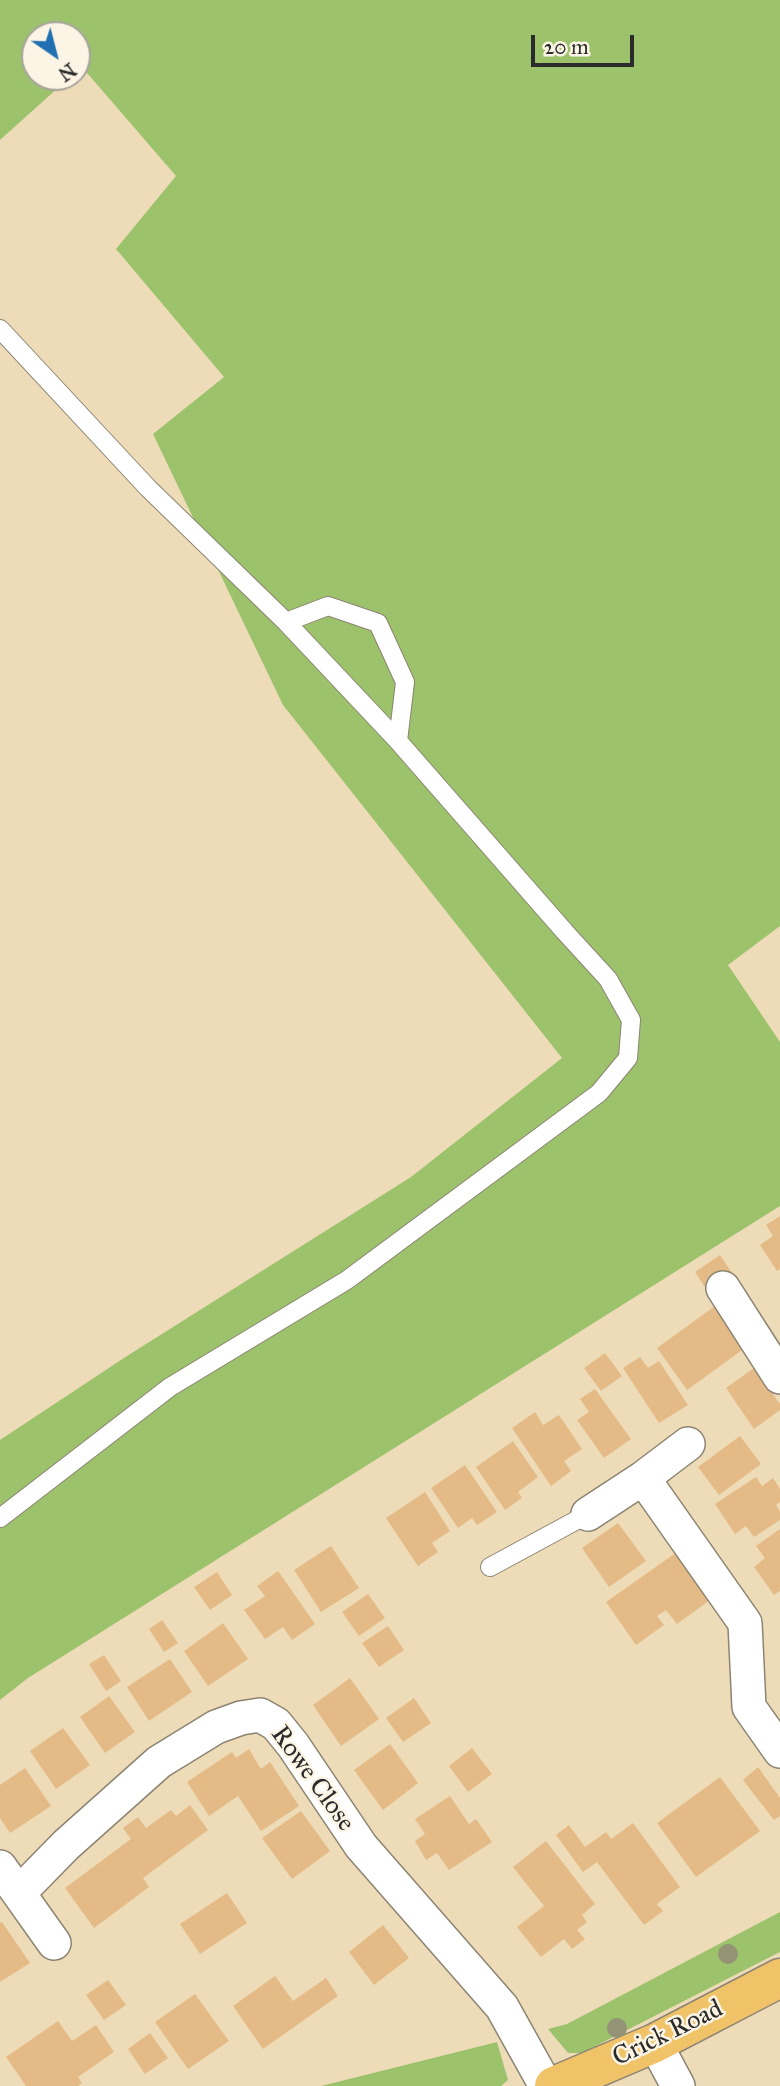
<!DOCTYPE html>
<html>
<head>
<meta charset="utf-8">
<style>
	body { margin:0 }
	#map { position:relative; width:780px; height:2086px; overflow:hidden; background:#eedcb9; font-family:"IM FELL Great Primer",serif }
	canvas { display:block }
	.north { position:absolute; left:21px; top:21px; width:70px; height:70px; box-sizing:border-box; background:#fcf5e5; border:2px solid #a8a49b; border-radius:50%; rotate:145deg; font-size:19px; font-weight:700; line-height:28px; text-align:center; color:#2b2b2b }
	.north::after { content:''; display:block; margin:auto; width:24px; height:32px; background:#1f6fb2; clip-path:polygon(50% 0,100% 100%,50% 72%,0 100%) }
	.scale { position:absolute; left:531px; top:35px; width:103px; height:32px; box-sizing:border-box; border:4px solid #2b2b2b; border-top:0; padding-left:9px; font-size:21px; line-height:24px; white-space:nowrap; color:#2b2b2b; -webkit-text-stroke:5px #fcf5e5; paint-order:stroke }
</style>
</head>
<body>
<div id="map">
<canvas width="780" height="2086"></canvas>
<div class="north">N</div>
<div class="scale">20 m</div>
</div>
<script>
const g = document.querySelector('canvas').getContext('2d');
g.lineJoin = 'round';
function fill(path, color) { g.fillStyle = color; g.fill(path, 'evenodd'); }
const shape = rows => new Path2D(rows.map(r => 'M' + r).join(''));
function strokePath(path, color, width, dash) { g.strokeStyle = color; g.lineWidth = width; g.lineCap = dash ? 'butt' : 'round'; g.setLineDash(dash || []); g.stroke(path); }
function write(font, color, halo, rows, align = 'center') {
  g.font = font + ' "IM FELL Great Primer",serif'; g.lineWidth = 5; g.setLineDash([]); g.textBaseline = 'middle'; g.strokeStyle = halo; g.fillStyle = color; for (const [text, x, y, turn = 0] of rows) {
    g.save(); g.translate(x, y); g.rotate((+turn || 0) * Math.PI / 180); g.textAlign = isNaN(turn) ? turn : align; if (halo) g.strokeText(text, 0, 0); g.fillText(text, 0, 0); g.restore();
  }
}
const green = shape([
	[0,0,780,0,780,926,728,965,780,1042,780,1206,28,1678,0,1700,0,1440,127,1356,411,1177,562,1058,283,705,153,434,224,377,116,249,176,176,82,67,77,71,77,35,35,35,35,77,70,77,0,140],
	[780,1912,780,1952,582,2053,568,2053,548,2029,567,2024],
	[497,2042,508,2080,501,2086,321,2086]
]);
const building = shape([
	[780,1216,780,1269,777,1271,760,1245,773,1236,766,1225],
	[720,1255,732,1273,707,1290,695,1272],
	[715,1306,745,1348,687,1390,657,1348],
	[605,1353,622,1376,601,1391,584,1368],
	[640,1357,648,1368,659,1361,688,1405,659,1423,623,1368],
	[754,1368,780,1404,780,1410,754,1429,726,1388],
	[595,1389,631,1439,604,1458,577,1420,589,1412,580,1399],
	[535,1412,543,1425,559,1415,582,1449,564,1461,571,1471,551,1486,512,1428],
	[740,1436,761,1464,719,1495,698,1467],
	[513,1441,538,1477,518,1492,522,1498,505,1510,476,1467],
	[465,1465,497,1512,477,1525,472,1518,458,1528,431,1488],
	[756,1477,762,1486,773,1478,780,1489,780,1502,776,1505,780,1512,780,1520,754,1537,746,1526,735,1534,715,1504],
	[425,1492,450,1531,432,1543,438,1552,418,1566,386,1518],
	[618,1523,646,1561,609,1587,582,1548],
	[780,1529,780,1591,774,1595,754,1567,765,1558,756,1546],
	[331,1546,359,1588,321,1612,294,1570],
	[677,1552,710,1600,677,1624,666,1610,657,1616,664,1625,636,1645,606,1602],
	[278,1571,315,1624,292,1640,283,1627,265,1639,244,1610,265,1596,257,1586],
	[217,1572,232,1595,210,1610,194,1587],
	[368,1594,385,1618,359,1636,342,1612],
	[162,1620,178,1643,164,1652,149,1629],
	[223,1623,248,1659,208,1686,184,1651],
	[388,1626,404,1650,379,1667,362,1643],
	[104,1655,121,1681,106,1691,89,1664],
	[170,1659,192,1692,149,1721,127,1687],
	[350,1678,379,1719,341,1746,313,1705],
	[109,1696,135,1732,105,1753,80,1717],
	[414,1698,431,1723,403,1742,386,1718],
	[63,1728,90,1765,56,1789,30,1751],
	[390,1744,418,1783,383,1810,354,1770],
	[472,1748,492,1774,468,1792,449,1766],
	[249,1749,261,1769,270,1762,299,1806,261,1831,238,1796,209,1816,187,1782,232,1752,236,1758],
	[758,1767,780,1798,780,1816,774,1820,743,1780],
	[25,1768,51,1806,10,1833,0,1818,0,1785],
	[720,1777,760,1831,696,1877,657,1823],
	[450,1796,469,1824,476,1819,492,1842,449,1870,437,1853,426,1860,415,1841,425,1834,415,1819],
	[190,1805,208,1830,143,1878,149,1887,94,1928,65,1888,131,1839,123,1828,138,1817,146,1828,171,1810,176,1816],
	[301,1811,330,1851,292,1879,262,1838],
	[633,1823,680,1887,657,1904,663,1911,644,1925,597,1862,583,1872,556,1835,569,1825,585,1847,606,1832,611,1839],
	[546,1841,595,1904,582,1915,587,1922,577,1930,585,1939,572,1949,564,1939,541,1957,517,1927,544,1906,513,1867],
	[227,1893,247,1923,200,1954,180,1924],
	[2,1922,30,1963,0,1982,0,1923],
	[383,1925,409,1958,374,1985,349,1952],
	[275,1976,293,2001,326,1978,338,1996,263,2049,233,2006],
	[108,1980,126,2005,104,2020,86,1995],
	[195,1994,229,2041,188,2069,155,2022],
	[58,2021,72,2041,96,2025,114,2052,78,2077,82,2083,78,2086,26,2086,6,2057],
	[150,2033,168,2058,145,2074,128,2049]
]);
const lane = shape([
	[0,329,148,488,286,622,398,741,565,932,608,979,631,1020,628,1058,599,1093,347,1280,170,1387,0,1518],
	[286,622,328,606,378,623,405,682,398,741],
	[490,1567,588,1514]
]);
const street = shape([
	[723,1288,780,1377],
	[643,1478,745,1623,749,1707,780,1751],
	[588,1514,643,1478,688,1444],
	[0,1867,54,1943],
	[19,1893,66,1845,159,1762,216,1727,241,1718,260,1715,276,1724,293,1745,361,1846,502,2007,546,2086],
	[655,2043,678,2086]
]);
const highway = shape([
	[554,2086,655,2043,780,1978]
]);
const trees = [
	[728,1954],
	[617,2028]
];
const streetNames = [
	["Rowe Close",312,1779,54],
	["Crick Road",668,2034,-26]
];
fill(green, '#9cc26c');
fill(building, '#e4bb86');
strokePath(lane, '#8c8472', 20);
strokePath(street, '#8c8472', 36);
strokePath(highway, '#8c8472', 41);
strokePath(lane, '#fff', 18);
strokePath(street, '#fff', 33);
strokePath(highway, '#f1c369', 38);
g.fillStyle = '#959375';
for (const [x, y] of trees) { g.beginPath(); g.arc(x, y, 10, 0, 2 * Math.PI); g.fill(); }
write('26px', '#2b2b2b', '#fcf5e5', streetNames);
</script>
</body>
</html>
